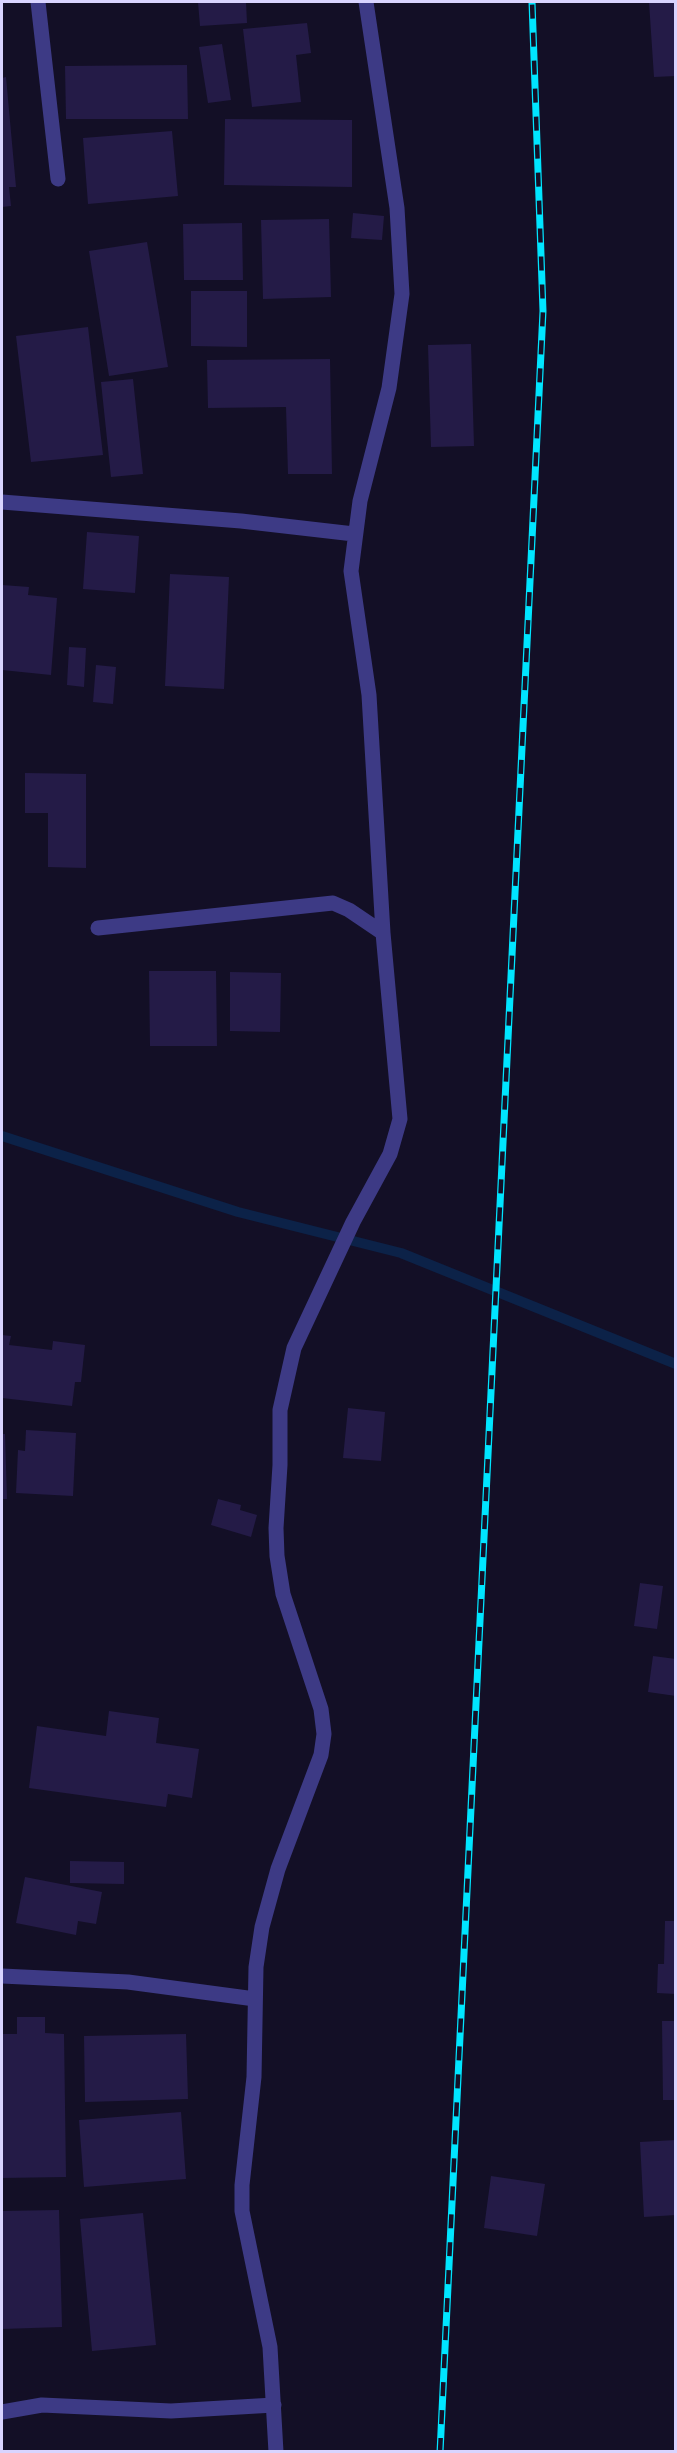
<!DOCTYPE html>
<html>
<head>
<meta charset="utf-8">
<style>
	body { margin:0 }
	#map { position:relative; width:677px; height:2453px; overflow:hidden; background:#130f26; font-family:"Roboto Condensed",sans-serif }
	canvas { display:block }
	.frame { position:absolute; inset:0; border:3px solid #d9d4ff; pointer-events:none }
</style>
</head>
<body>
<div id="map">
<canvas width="677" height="2453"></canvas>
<div class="frame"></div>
</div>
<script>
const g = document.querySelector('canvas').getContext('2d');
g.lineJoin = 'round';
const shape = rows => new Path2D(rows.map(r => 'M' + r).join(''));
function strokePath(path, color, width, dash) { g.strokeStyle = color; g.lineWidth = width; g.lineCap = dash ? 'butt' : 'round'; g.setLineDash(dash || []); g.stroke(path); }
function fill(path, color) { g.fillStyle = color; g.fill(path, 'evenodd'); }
const stream = shape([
	[2,1136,238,1212,401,1253,676,1364]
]);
const building = shape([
	[198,2,246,2,247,23,200,26],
	[649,2,676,2,676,76,654,77],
	[307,23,311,53,296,55,301,102,252,107,243,29],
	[222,44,231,100,208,103,199,47],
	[187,65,188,119,66,119,65,66],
	[6,77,16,187,9,187,11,206,2,207,2,78],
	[225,119,352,120,352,187,224,185],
	[172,131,178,196,88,204,83,138],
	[353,213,384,216,382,240,351,238],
	[329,219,331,297,263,299,261,220],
	[242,223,243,280,184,280,183,224],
	[147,242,168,367,109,376,89,251],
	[191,291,247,291,247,347,191,346],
	[88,327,103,455,31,462,16,336],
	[471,344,474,446,431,447,428,345],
	[330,359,332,474,288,474,286,407,208,408,207,360],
	[133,379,143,474,111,477,101,382],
	[87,532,139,536,135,593,83,589],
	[170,574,229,577,224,689,165,686],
	[2,585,29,587,28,595,57,598,51,675,2,670],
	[69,647,86,648,84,687,67,685],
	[96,665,116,667,113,704,93,702],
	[25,773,86,774,86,868,48,867,48,813,25,813],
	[149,971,216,971,217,1046,150,1046],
	[230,972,281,973,280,1032,230,1031],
	[2,1335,11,1336,9,1345,52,1350,53,1341,85,1345,81,1382,75,1382,72,1406,2,1398],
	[348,1408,385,1412,381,1461,343,1458],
	[26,1430,76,1433,73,1496,16,1493,18,1450,25,1451],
	[2,1434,5,1434,7,1499,2,1499],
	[218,1499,241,1505,240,1510,257,1515,251,1537,211,1525],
	[640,1583,663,1586,657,1629,634,1626],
	[653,1656,676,1659,676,1696,648,1692],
	[109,1711,159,1718,156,1743,199,1749,192,1798,168,1794,166,1807,29,1788,37,1726,106,1736],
	[70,1861,124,1862,124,1884,70,1883],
	[25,1877,102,1892,96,1924,78,1921,76,1935,16,1923],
	[665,1921,676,1921,676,1994,657,1993,658,1964,664,1964],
	[17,2017,45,2017,45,2033,64,2034,66,2177,2,2178,2,2034,17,2034],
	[662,2021,676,2021,676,2100,663,2100],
	[186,2034,188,2099,85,2102,84,2036],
	[181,2112,186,2179,84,2187,79,2120],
	[676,2140,676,2215,644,2217,640,2142],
	[491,2176,545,2184,537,2236,484,2228],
	[59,2210,62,2327,2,2329,2,2211],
	[143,2213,156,2345,92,2351,80,2219]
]);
const minor = shape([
	[38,2,58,179],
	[2,502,241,521,354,534],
	[98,928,333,903,349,910,383,933],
	[2,1976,128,1982,255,1999],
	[2,2412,42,2405,171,2411,274,2405],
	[276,2452,270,2347,242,2211,242,2185,254,2077,256,1967,262,1927,278,1869,321,1755,324,1734,321,1709,283,1594,277,1556,276,1528,280,1465,280,1410,294,1348,353,1222,390,1154,400,1119,383,933,369,695,351,571,360,501,389,388,402,294,397,208,366,2]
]);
const rail = shape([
	[440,2452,543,311,532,2]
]);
strokePath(stream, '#0c2248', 10);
fill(building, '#241b47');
strokePath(minor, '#3d3a85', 15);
strokePath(rail, '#00e5ff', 7);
strokePath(rail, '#130f26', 4.5, [14]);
</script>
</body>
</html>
